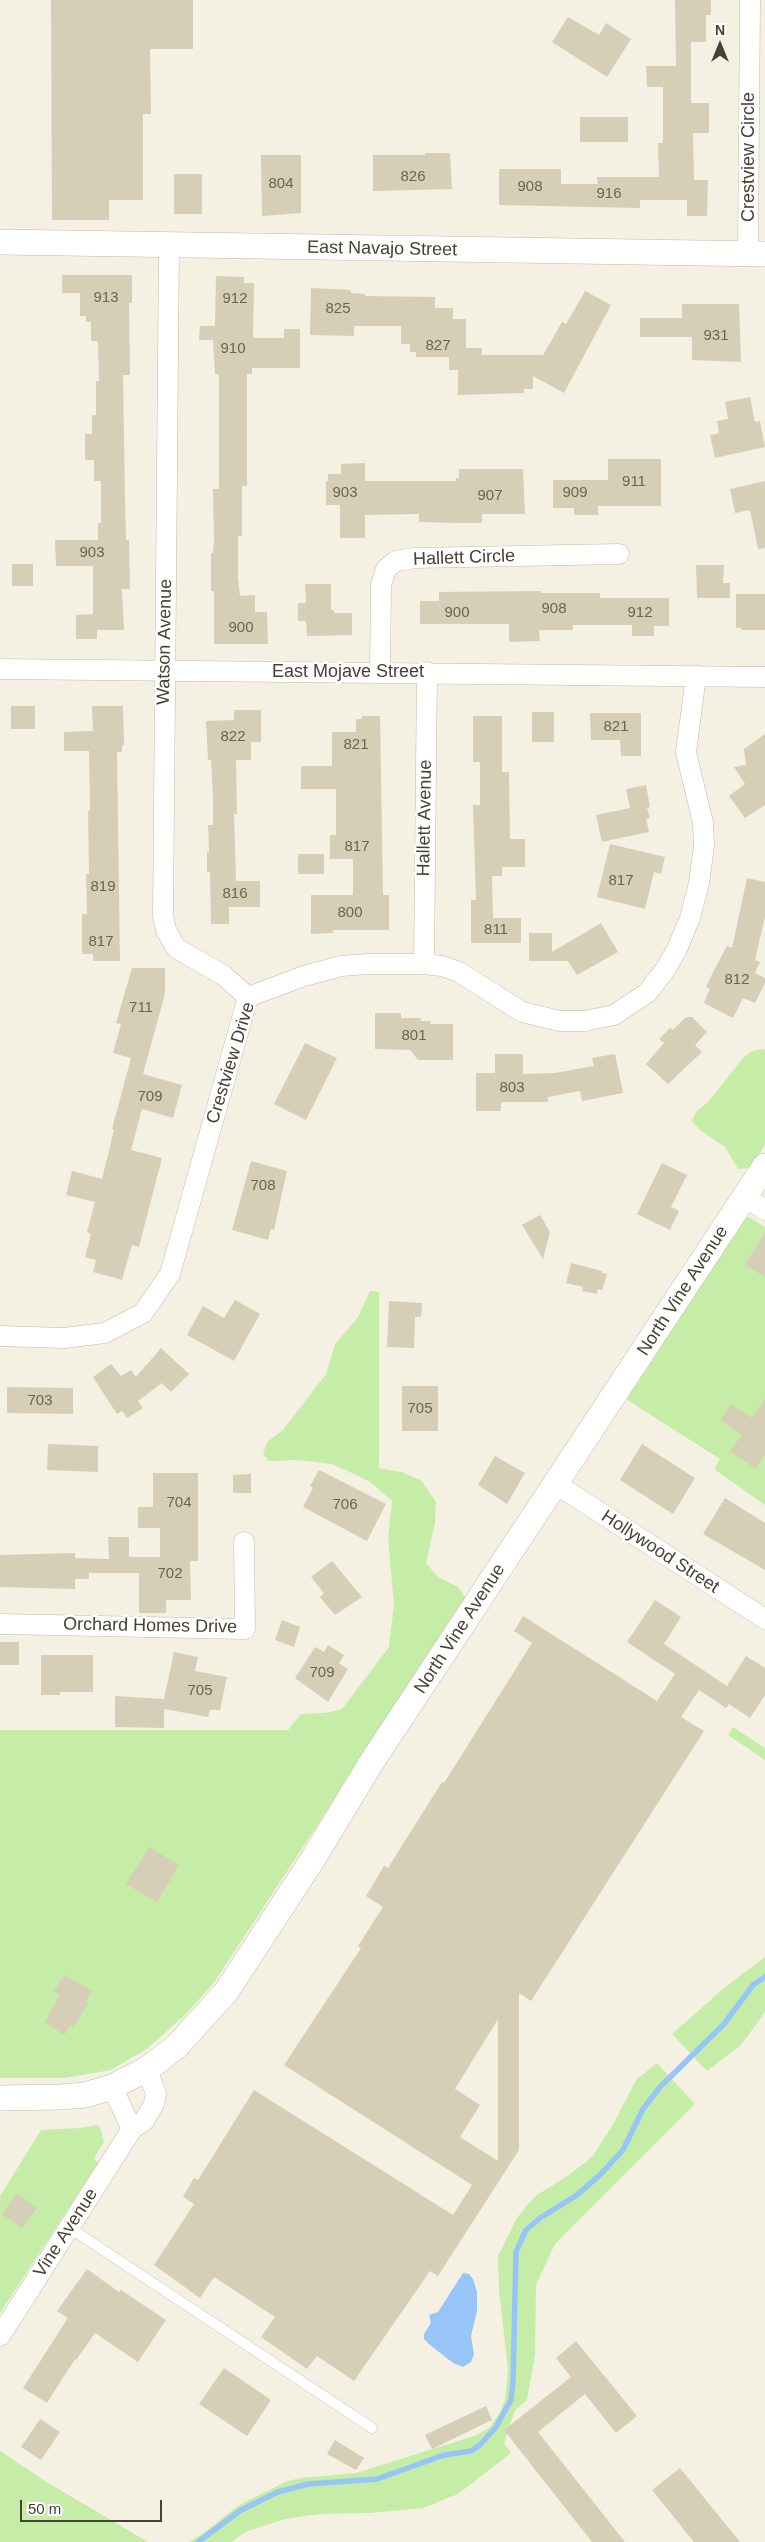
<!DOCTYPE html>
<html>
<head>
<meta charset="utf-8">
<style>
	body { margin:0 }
	#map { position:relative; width:765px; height:2542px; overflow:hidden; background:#f4f1e3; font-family:Arial,sans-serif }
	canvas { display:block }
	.north { position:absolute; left:695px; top:20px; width:50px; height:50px; -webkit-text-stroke:4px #fff; paint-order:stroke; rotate:0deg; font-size:14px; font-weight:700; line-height:20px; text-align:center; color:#464133 }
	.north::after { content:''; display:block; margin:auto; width:18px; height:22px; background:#464133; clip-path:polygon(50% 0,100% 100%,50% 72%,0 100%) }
	.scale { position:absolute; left:20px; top:2500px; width:142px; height:22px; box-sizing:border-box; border:2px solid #464133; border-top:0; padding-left:6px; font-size:15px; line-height:18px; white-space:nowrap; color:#464133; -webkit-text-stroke:4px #fff; paint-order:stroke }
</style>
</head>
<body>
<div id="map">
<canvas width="765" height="2542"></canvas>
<div class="north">N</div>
<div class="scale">50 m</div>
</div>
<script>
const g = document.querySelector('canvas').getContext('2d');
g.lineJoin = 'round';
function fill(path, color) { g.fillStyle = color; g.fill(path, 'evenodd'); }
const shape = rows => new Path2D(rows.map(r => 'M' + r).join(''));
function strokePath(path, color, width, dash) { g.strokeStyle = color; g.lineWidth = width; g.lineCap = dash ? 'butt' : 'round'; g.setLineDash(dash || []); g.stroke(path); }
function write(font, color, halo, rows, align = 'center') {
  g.font = font + ' Arial,sans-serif'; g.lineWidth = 5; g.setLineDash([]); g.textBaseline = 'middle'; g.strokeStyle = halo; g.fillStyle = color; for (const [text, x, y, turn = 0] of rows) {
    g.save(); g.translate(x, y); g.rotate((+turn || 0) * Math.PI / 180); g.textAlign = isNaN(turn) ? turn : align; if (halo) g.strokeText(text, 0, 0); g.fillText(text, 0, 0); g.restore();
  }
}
const green = shape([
	[765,1049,765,1145,750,1168,738,1169,725,1147,700,1130,692,1121,696,1112,709,1101,743,1058,752,1051],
	[749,1217,765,1227,765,1505,714,1469,720,1459,624,1398,744,1218],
	[370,1291,379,1292,379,1468,401,1472,421,1480,436,1502,435,1523,426,1563,438,1577,458,1587,466,1599,213,1984,185,2015,148,2048,111,2070,65,2078,0,2078,0,1730,288,1730,301,1714,325,1713,342,1709,389,1647,394,1604,388,1538,392,1501,369,1481,332,1464,298,1460,269,1461,263,1454,267,1442,283,1430,326,1374,335,1344,358,1317],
	[733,1727,765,1748,765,1760,728,1735],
	[765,1957,765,2012,741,2045,707,2071,672,2034,724,1988],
	[657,2063,695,2104,555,2244,536,2285,535,2355,527,2400,515,2410,504,2443,511,2453,458,2494,423,2508,370,2513,319,2514,285,2519,245,2532,232,2542,189,2542,205,2532,239,2505,285,2482,300,2478,356,2473,477,2435,490,2427,500,2412,505,2400,508,2369,499,2290,498,2256,517,2218,534,2197,569,2175,593,2156,615,2121,636,2080],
	[97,2125,100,2127,104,2142,94,2158,98,2163,0,2313,0,2196,41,2130,80,2128],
	[0,2451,45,2481,148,2542,0,2542]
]);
const water = shape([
	[463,2273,469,2274,473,2279,477,2292,477,2311,471,2336,474,2354,471,2362,463,2367,453,2363,430,2345,424,2339,424,2334,431,2323,429,2315,438,2312]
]);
const stream = shape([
	[198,2542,241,2510,278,2492,308,2484,377,2479,444,2455,471,2451,480,2445,496,2427,511,2400,513,2382,516,2252,526,2230,540,2218,577,2195,601,2174,623,2150,643,2109,660,2087,724,2024,753,1985,765,1977]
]);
const building = shape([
	[51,0,193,0,193,49,150,49,151,114,143,114,143,200,109,200,109,220,52,220],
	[675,0,711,0,711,15,706,15,706,42,691,42,691,103,709,103,709,133,693,133,694,180,708,180,707,216,687,216,687,200,640,200,640,208,499,205,499,169,561,169,561,184,598,184,597,177,659,177,658,143,663,143,663,87,647,87,646,66,676,66],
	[568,17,599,35,606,23,631,39,607,77,552,42],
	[580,117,628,117,628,142,580,142],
	[425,153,450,153,452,189,373,191,373,155,425,155],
	[261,155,301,155,301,213,262,216],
	[174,174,202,174,202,214,174,214],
	[62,275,132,275,132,303,129,303,130,375,123,375,125,499,126,540,129,540,130,589,122,589,124,630,97,630,97,639,76,639,76,615,93,614,93,566,56,566,55,540,98,540,98,523,101,523,101,481,94,481,94,460,85,460,85,434,92,434,92,415,96,415,96,381,99,381,98,341,91,341,91,322,86,322,86,316,80,316,80,293,62,293],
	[216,276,244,277,244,283,254,283,253,338,284,338,284,329,300,329,300,368,252,368,252,374,247,374,247,486,242,486,242,536,238,536,238,578,240,596,255,595,255,612,267,612,268,644,214,644,214,591,211,591,211,553,213,553,214,542,213,489,219,489,219,374,215,374,213,340,199,340,200,326,215,326],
	[311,288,351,290,351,293,365,294,365,296,435,297,435,308,453,308,453,319,466,319,466,348,482,348,482,355,543,355,562,322,566,324,585,291,611,305,564,393,533,376,533,389,524,389,524,393,458,395,458,370,449,370,449,357,416,357,416,352,410,352,410,344,401,344,401,326,354,326,354,336,310,335],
	[682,304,739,304,741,362,692,360,692,337,640,337,640,318,682,318],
	[750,397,755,422,760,421,765,447,715,458,710,435,719,433,717,421,728,419,725,402],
	[608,459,661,459,661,506,598,506,598,515,574,515,574,508,553,508,553,480,608,480],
	[365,463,365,481,456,481,456,478,459,478,459,469,523,469,525,514,482,514,482,523,456,523,419,522,419,514,365,515,365,538,340,538,340,505,326,505,326,481,328,481,328,474,341,474,341,464],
	[765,481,765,548,758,549,750,510,735,513,730,489],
	[12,564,33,564,33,586,12,586],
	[696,565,724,565,723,583,730,583,730,598,697,598],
	[305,584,331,584,331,610,334,610,334,613,352,613,352,635,307,636,306,621,298,621,298,603,306,603],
	[541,591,541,593,600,593,600,598,669,598,669,626,654,626,654,636,632,636,632,625,573,625,573,630,539,630,540,641,509,642,509,624,420,624,420,601,439,601,439,592],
	[736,594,765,594,765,630,741,630,741,628,736,628],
	[11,706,35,706,35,729,11,729],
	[92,706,123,706,124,745,122,745,122,752,117,752,120,961,93,961,93,954,82,954,82,914,87,914,86,874,89,874,88,811,90,811,89,751,64,751,64,732,93,731],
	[234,710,261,710,261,742,251,742,251,760,236,760,237,814,234,814,236,881,260,881,260,907,229,907,229,924,211,924,210,872,207,872,207,852,209,852,208,825,213,825,213,796,211,760,208,760,206,721,234,720],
	[532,712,554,712,554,742,532,742],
	[590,713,641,713,641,756,621,756,620,740,591,740],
	[362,716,380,716,383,895,389,895,389,930,333,930,333,933,311,934,311,895,353,895,353,859,330,859,330,835,336,835,336,789,301,789,301,766,332,766,332,732,356,732,356,719,362,719],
	[473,716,502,716,502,772,509,772,510,839,525,839,525,867,502,867,502,876,492,876,493,918,521,918,521,943,471,943,471,900,476,900,473,805,480,805,480,762,473,762],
	[765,734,765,805,745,818,729,796,745,784,734,767,746,765,744,749],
	[646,785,650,807,647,808,650,818,646,819,649,832,602,842,596,815,630,808,626,789],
	[610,844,665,857,661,874,654,872,645,909,597,897],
	[298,854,324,854,324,874,298,874],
	[747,878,765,882,765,917,755,960,760,962,755,973,765,978,765,983,755,1003,743,998,733,1018,704,1003,710,989,706,987,713,972,727,946,732,948],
	[601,923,618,952,577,975,568,961,529,961,529,933,552,933,552,952],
	[132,968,165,968,165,994,143,1074,182,1085,173,1118,142,1109,131,1150,162,1158,139,1247,132,1245,122,1280,93,1272,96,1260,85,1257,91,1234,87,1232,95,1202,66,1195,72,1171,102,1179,114,1130,112,1129,131,1058,113,1053,121,1024,116,1023],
	[375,1013,401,1013,401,1018,421,1018,421,1021,430,1021,430,1024,453,1024,453,1060,418,1060,410,1050,375,1049],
	[686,1017,692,1017,707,1032,695,1045,702,1052,668,1084,646,1064,664,1043,659,1039,670,1028,673,1030],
	[305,1043,337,1058,306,1120,274,1104],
	[495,1054,523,1054,523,1074,555,1073,594,1066,592,1058,615,1054,623,1093,582,1101,580,1091,548,1097,548,1102,501,1102,501,1111,476,1111,476,1073,495,1073],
	[251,1161,287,1171,274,1230,271,1229,268,1240,232,1230],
	[662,1163,687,1175,671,1207,679,1211,670,1230,637,1214],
	[540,1215,550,1232,543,1259,522,1225],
	[765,1232,765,1277,745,1265],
	[571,1263,602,1271,602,1273,607,1274,602,1290,598,1289,597,1294,582,1291,583,1287,566,1283],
	[235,1300,260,1314,234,1361,187,1335,203,1306,224,1318],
	[389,1301,422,1303,421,1317,415,1317,414,1348,387,1347],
	[161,1348,189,1374,171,1392,162,1383,138,1401,143,1408,127,1418,122,1411,117,1414,93,1377,111,1364,121,1376,131,1370,136,1377],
	[402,1386,438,1386,438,1431,402,1431],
	[7,1387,73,1388,73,1414,7,1413],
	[765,1399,765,1454,756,1469,730,1451,742,1435,721,1420,731,1404,752,1418],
	[48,1444,98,1446,98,1472,47,1470],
	[642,1444,695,1478,673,1514,620,1480],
	[495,1456,525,1473,507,1504,478,1485],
	[319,1470,386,1504,367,1541,303,1507,313,1488,310,1486],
	[153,1473,198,1473,198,1561,190,1561,191,1600,166,1600,166,1613,139,1613,139,1573,89,1573,89,1579,75,1579,75,1589,0,1587,0,1555,75,1553,75,1558,109,1559,108,1537,129,1537,129,1557,160,1557,160,1528,138,1528,138,1507,153,1507],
	[251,1474,251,1493,233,1493,233,1475],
	[725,1498,765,1523,765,1570,703,1534],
	[332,1561,362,1597,335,1615,320,1597,324,1593,311,1577],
	[655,1600,681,1617,664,1644,727,1686,746,1656,765,1668,765,1695,750,1718,729,1704,726,1708,699,1690,681,1717,704,1731,531,2001,519,1993,519,2150,438,2276,430,2271,354,2381,317,2356,307,2369,261,2337,275,2317,214,2277,200,2298,154,2265,194,2204,183,2197,194,2178,198,2180,254,2090,453,2215,472,2185,284,2065,361,1948,358,1946,383,1907,366,1896,384,1866,388,1868,442,1782,444,1783,532,1643,514,1631,523,1616,657,1701,675,1674,627,1642],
	[498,2019,498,2161,460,2137,480,2105,455,2089],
	[282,1620,300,1627,294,1647,275,1640],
	[0,1642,19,1642,19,1665,0,1665],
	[328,1645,344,1655,339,1663,348,1669,328,1702,295,1678,315,1647,324,1652],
	[174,1652,198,1657,195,1671,227,1677,220,1710,210,1710,208,1717,164,1709,164,1728,115,1727,115,1696,164,1699],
	[41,1655,93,1655,93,1692,60,1692,60,1695,41,1695],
	[149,1847,179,1865,157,1902,126,1884],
	[64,1975,92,1991,86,2001,88,2004,73,2027,70,2025,64,2035,45,2022,60,1995,54,1991],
	[17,2193,37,2208,22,2228,2,2214],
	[87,2269,119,2292,121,2290,166,2320,138,2362,95,2333,76,2360,75,2359,47,2403,23,2388,68,2318,57,2311],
	[576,2341,637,2416,616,2433,585,2394,538,2432,625,2542,592,2542,504,2430,571,2377,556,2358],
	[224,2368,271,2400,247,2436,199,2404],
	[486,2406,492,2420,432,2449,425,2435],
	[40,2419,60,2432,41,2460,21,2447],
	[335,2440,364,2458,356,2470,327,2454],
	[680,2468,740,2542,694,2542,652,2490]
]);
const service = shape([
	[70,2228,372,2428]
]);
const minor = shape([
	[169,246,163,916,166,930,176,948,223,975,248,997],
	[748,253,750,0],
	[0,669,765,677],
	[380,672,381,585,386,569,396,561,415,558,619,554],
	[424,964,427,672],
	[248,997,304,976,341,966,367,964,424,964,442,966,459,972,522,1012,560,1021,585,1021,614,1015,647,993,665,970,677,949,690,918,699,883,704,846,703,823,686,752,696,676],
	[745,1197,765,1210],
	[0,1336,64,1338,105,1333,143,1313,170,1274,248,997],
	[556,1484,765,1619],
	[0,1624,245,1629,244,1542],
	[112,2087,132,2129],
	[0,2336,132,2129,144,2121,154,2104,156,2094,147,2069]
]);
const tertiary = shape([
	[0,242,765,254],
	[0,2098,61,2097,85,2095,112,2087,147,2069,176,2047,226,1992,313,1859,371,1763,765,1166]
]);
const numberNames = [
	["826",413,177],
	["804",281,184],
	["908",530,187],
	["916",609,194],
	["913",106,298],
	["912",235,299],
	["825",338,309],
	["931",716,336],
	["827",438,346],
	["910",233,349],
	["911",634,482],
	["903",345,493],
	["909",575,493],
	["907",490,496],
	["903",92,553],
	["908",554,609],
	["900",457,613],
	["912",640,613],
	["900",241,628],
	["821",616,727],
	["822",233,737],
	["821",356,745],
	["817",357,847],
	["817",621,881],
	["819",103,887],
	["816",235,894],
	["800",350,913],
	["811",496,930],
	["817",101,942],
	["812",737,980],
	["711",141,1008],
	["801",414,1036],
	["803",512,1088],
	["709",150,1097],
	["708",263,1186],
	["703",40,1401],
	["705",420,1409],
	["704",179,1503],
	["706",345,1505],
	["702",170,1574],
	["709",322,1673],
	["705",200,1691]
];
const streetNames = [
	["Crestview Circle",749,157,-90],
	["East Navajo Street",382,249,1],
	["Hallett Circle",464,558,-2],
	["Watson Avenue",165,642,-89],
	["East Mojave Street",348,672],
	["Hallett Avenue",425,818,-89],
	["Crestview Drive",231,1063,-73],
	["North Vine Avenue",683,1291,-57],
	["Hollywood Street",660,1552,33],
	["Orchard Homes Drive",150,1626,1],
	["North Vine Avenue",460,1629,-57],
	["Vine Avenue",66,2233,-57]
];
fill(green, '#c5eda7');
fill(water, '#98c5f8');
strokePath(stream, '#98c5f8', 5.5);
fill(building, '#d6ceb7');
strokePath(service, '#c0baa5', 11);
strokePath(minor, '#c0baa5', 21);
strokePath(tertiary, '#c0baa5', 26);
strokePath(service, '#fff', 10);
strokePath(minor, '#fff', 20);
strokePath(tertiary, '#fff', 25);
write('15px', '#6a6454', null, numberNames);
write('18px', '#464133', '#fff', streetNames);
</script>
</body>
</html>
